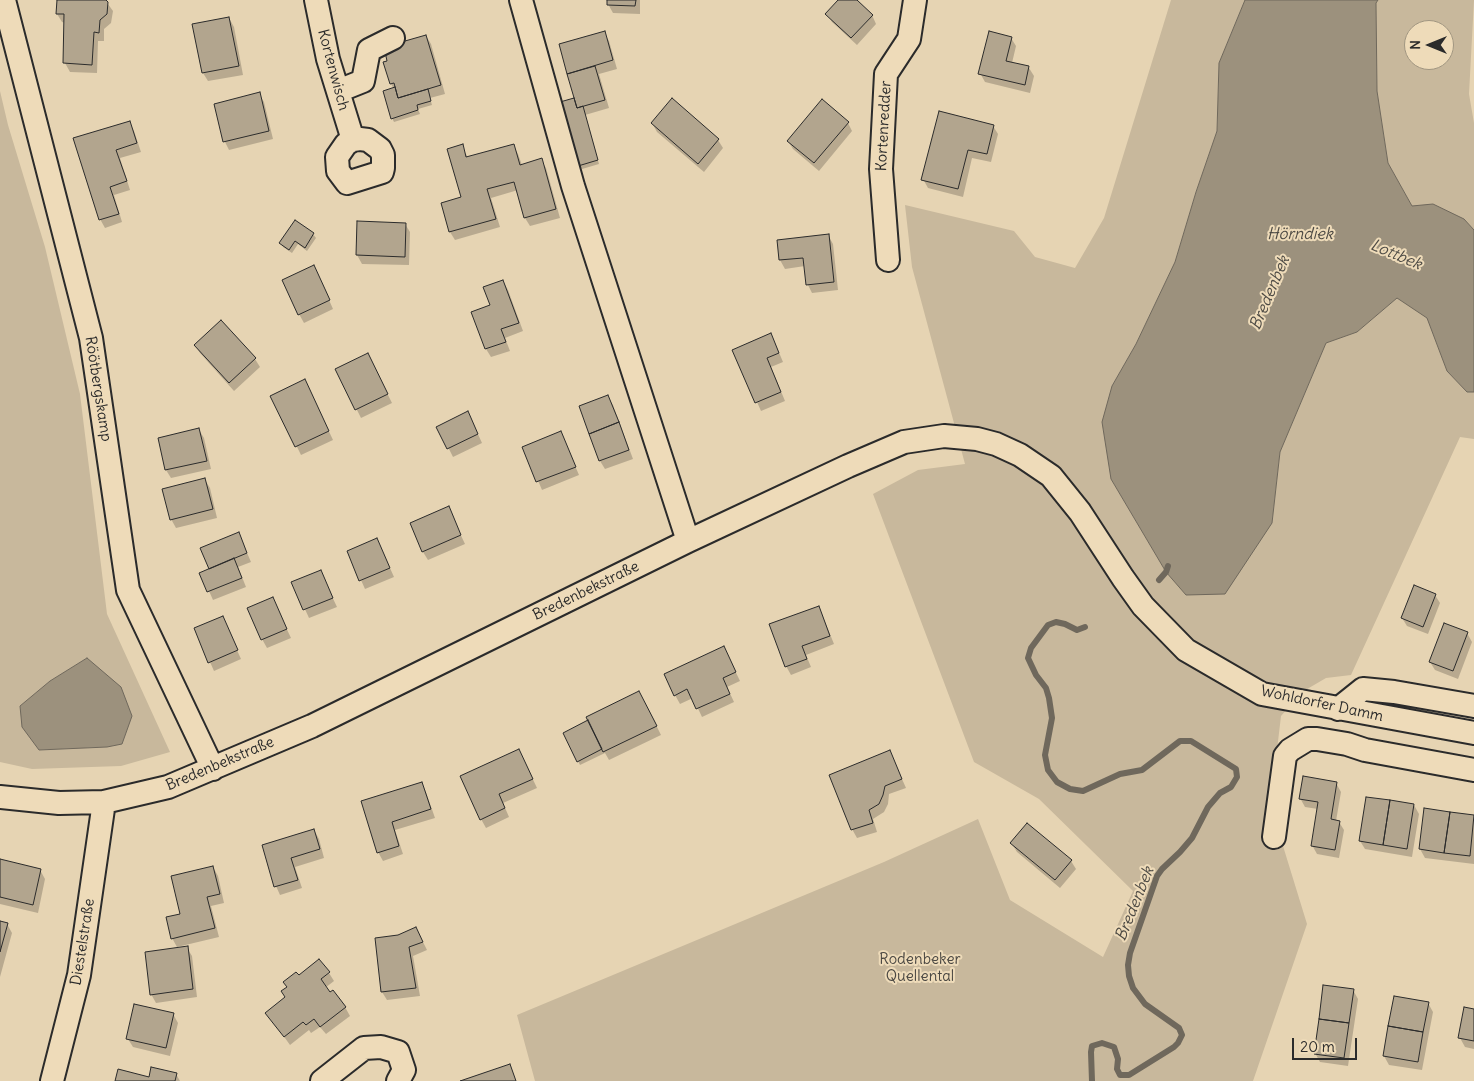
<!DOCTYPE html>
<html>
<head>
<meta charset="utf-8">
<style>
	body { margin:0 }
	#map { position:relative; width:1474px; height:1081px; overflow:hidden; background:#e6d4b3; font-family:Delius,sans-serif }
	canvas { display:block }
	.north { position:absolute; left:1404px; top:20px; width:50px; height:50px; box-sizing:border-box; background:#eedbb9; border:1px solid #a09580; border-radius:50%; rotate:270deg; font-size:14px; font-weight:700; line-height:20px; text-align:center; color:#2b2b2b }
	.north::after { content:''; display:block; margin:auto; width:18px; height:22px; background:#2b2b2b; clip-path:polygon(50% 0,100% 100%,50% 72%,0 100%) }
	.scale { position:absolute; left:1292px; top:1038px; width:65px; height:22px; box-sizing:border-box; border:2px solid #2b2b2b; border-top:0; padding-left:6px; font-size:15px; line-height:18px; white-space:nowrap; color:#2b2b2b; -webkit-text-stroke:4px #eedbb9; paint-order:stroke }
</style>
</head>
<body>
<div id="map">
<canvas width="1474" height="1081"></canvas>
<div class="north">N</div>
<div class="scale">20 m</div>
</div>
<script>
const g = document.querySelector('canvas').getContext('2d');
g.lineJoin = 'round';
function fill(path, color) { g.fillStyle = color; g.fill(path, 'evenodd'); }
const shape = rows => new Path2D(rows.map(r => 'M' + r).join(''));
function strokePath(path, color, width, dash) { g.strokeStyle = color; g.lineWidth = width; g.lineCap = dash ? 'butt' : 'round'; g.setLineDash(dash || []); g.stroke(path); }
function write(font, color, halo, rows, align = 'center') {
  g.font = font + ' Delius,sans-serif'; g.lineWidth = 4; g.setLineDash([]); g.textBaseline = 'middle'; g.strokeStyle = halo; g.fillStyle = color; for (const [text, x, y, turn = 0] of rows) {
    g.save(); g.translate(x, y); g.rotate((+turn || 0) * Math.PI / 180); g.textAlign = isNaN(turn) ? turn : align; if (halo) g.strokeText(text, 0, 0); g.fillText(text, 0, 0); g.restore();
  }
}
const green = shape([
	[1171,0,1245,0,1219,63,1217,131,1196,192,1175,262,1136,344,1112,386,1111,479,1166,572,1186,595,1272,523,1280,452,1326,343,1357,332,1397,298,1428,318,1447,371,1467,392,1474,392,1474,439,1460,437,1351,675,1326,678,1302,692,1281,716,1266,843,1283,846,1307,924,1253,1081,535,1081,517,1015,884,862,978,819,1010,900,1103,957,1133,891,1039,799,974,762,873,494,918,470,965,464,912,267,905,205,1014,231,1035,257,1075,268,1104,218],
	[1378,0,1474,0,1469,94,1474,123,1474,230,1464,219,1412,206,1388,163,1377,91,1376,3],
	[1414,30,1444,30,1444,60,1414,60],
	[0,91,8,125,45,247,80,394,107,614,170,752,121,766,32,769,0,762],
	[87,658,107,747,39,750,20,706,50,681]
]);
const water = shape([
	[1245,0,1378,0,1376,3,1377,91,1388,163,1412,206,1433,204,1464,219,1474,230,1474,392,1467,392,1447,371,1427,318,1397,298,1357,332,1326,343,1280,452,1272,523,1225,594,1186,595,1166,572,1111,479,1102,422,1112,386,1136,344,1175,262,1196,192,1217,131,1219,63,1245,0],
	[87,658,121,687,132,716,122,744,107,747,39,750,22,727,20,706,50,681,87,658]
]);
const shadow = shape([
	[58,0,105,0,113,11,111,23,104,29,104,41,98,41,97,73,70,72,65,63,66,32,65,23,62,22,57,14],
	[608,0,640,0,640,14,613,13,608,4],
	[840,0,855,0,872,15,876,24,857,45,832,22,827,14],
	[229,18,234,27,243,75,208,81,203,73,194,25],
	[604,33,609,41,617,69,599,74,609,108,585,115,599,164,582,169,579,166,574,99,577,104,560,45],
	[426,36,431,44,445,94,430,98,432,105,418,109,420,114,394,122,392,118,394,89,391,84],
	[1011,38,1016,46,1012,63,1029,68,1034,76,1030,93,985,82,980,73],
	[259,94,264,102,273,139,229,150,225,142],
	[672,100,718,140,723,148,704,172,657,132,652,123],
	[129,122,134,131,141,152,120,158,130,190,114,195,122,222,105,228,100,219,75,139],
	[848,123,852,131,819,171,793,149,788,141],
	[993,126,998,134,991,162,972,158,963,197,928,188,923,179],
	[513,145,518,154,522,165,541,160,546,168,560,218,530,226,525,218,518,190,491,198,500,227,455,240,450,232,442,204,462,198,462,146,468,158],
	[295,221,313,234,316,238,307,251,298,244,292,253,283,247,281,243],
	[358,222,405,224,410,232,409,265,362,264,357,255],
	[828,235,833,244,838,290,812,293,808,285,805,266,785,269,780,260,778,241],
	[318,275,333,309,304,323,299,314],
	[503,281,508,290,523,331,505,338,510,351,491,357,486,349,473,312,491,306],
	[221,321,255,359,260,367,234,391,200,353,195,345],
	[775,343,783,362,771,367,785,401,761,411,734,350],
	[372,363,392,403,361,418,337,370],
	[309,389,333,440,301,455,272,396],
	[608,397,613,405,633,459,605,469,600,461,580,407],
	[472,421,482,443,453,457,438,427],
	[199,430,204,438,211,469,171,478,166,470,159,439],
	[561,433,579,475,542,490,524,447],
	[205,480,210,488,217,518,176,528,171,519],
	[448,508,465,544,428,560,423,552],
	[239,534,251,562,238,567,246,587,213,600,209,591,210,569],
	[381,548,394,577,365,589,361,580],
	[320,571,337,607,309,618,293,583],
	[1435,595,1440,603,1428,634,1407,626,1402,618],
	[272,598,291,638,267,648,262,639],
	[819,607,834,644,806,655,811,667,791,675,786,666],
	[222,617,241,659,214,671,210,662],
	[1467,633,1472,642,1458,679,1435,670,1430,662],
	[728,656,740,681,727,687,734,702,702,717,693,698,680,704,675,695],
	[644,701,661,735,609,760,605,753,580,765,578,761],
	[519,750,537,788,503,803,509,817,486,828,481,819],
	[890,752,906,788,889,794,888,804,884,812,873,819,877,832,857,838,852,829],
	[422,783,426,792,435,818,395,830,403,854,383,861,378,852,362,802],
	[1336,783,1341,792,1336,821,1339,822,1344,830,1339,858,1317,854,1312,845,1318,809,1305,807,1300,798],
	[1414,805,1419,814,1412,857,1365,849,1360,841],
	[1425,810,1474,816,1474,864,1425,858,1420,849],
	[314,830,319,839,324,858,295,867,302,888,280,895,276,886,263,845],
	[1012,844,1071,861,1076,869,1060,888,1017,852],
	[0,861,40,870,45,879,38,913,0,904],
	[213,867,218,876,224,903,211,906,219,937,177,947,172,938,182,915],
	[0,923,7,924,12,933,0,977],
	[416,928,427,950,413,956,420,996,387,1000,382,992,398,936],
	[187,948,192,956,197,997,156,1003,151,994],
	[329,973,334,981,325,988,345,1007,350,1016,326,1034,320,1027,311,1033,309,1030,290,1045,267,1013,286,998,299,977],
	[1353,990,1358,999,1348,1066,1320,1062,1315,1053],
	[1428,1003,1433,1012,1422,1070,1389,1065,1384,1056],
	[1474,1010,1474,1049,1465,1047,1460,1038],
	[173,1014,178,1023,170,1056,133,1047,128,1039],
	[176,1074,180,1081,116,1081,150,1078]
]);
const stream = shape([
	[1159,580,1166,572,1168,566],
	[1085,627,1077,630,1065,624,1056,622,1048,625,1031,648,1028,658,1036,675,1046,688,1049,698,1052,718,1045,755,1048,770,1057,782,1070,789,1083,791,1120,774,1142,770,1180,741,1191,741,1236,769,1237,777,1231,787,1220,793,1208,807,1192,838,1180,852,1162,869,1157,876,1130,953,1128,965,1129,976,1133,988,1145,1004,1179,1028,1182,1035,1178,1043,1174,1047,1129,1075,1120,1075,1117,1069,1118,1059,1114,1047,1102,1043,1092,1046,1091,1052,1092,1081]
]);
const building = shape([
	[57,0,106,0,108,2,107,14,100,20,99,33,94,32,92,65,63,63,64,14,56,14,57,0],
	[607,0,636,0,635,6,607,5,607,0],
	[838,0,857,0,873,15,851,38,825,14,838,0],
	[229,17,239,66,202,73,192,24,229,17],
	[605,31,613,60,567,74,559,44,605,31],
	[989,31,1012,37,1006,61,1029,66,1025,85,978,74,989,31],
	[426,35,441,85,398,98,394,83,390,84,383,62,387,61,384,47,426,35],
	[595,66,605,100,577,108,567,74,595,66],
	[395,87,398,98,428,89,431,101,417,105,418,110,391,119,383,91,395,87],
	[260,92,269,131,223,142,214,104,260,92],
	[574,98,577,108,583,106,598,160,578,166,560,102,574,98],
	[672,98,719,139,698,164,651,123,672,98],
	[822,99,849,122,814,163,787,141,822,99],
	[939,111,994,125,987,154,968,150,958,189,921,180,939,111],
	[130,121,137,143,116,150,127,181,110,187,119,214,99,220,73,138,130,121],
	[463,144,466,157,514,144,520,165,542,158,556,209,524,218,514,182,487,189,496,219,449,232,441,203,461,197,447,149,463,144],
	[295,220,314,233,305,248,295,241,289,250,279,243,295,220],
	[357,221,406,223,405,257,356,255,357,221],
	[829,234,834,282,806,285,803,258,779,260,777,240,829,234],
	[314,265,330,300,298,315,282,280,314,265],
	[503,280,519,323,501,329,506,342,485,349,471,312,490,305,483,287,503,280],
	[221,320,256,358,229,383,194,345,221,320],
	[771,333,779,353,767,358,781,392,755,403,732,350,771,333],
	[368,353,388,394,355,410,335,369,368,353],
	[305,379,329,431,295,447,270,396,305,379],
	[608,395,619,422,589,434,579,406,608,395],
	[468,411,478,434,447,449,436,427,468,411],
	[619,422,629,450,599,461,589,434,619,422],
	[199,428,207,461,165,470,158,438,199,428],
	[561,431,576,467,536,482,522,447,561,431],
	[205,478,213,509,170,520,162,489,205,478],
	[449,506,461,535,422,552,410,523,449,506],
	[239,532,247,553,209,569,200,548,239,532],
	[377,538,390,568,359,581,347,551,377,538],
	[234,558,242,578,207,592,199,573,234,558],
	[321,570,333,598,303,610,291,582,321,570],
	[1414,585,1436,594,1423,627,1401,618,1414,585],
	[273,597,287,629,261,640,247,608,273,597],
	[819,606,830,636,802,646,807,659,785,667,769,624,819,606],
	[223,616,238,650,208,663,194,628,223,616],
	[1444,623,1468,632,1453,671,1429,662,1444,623],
	[724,646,736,672,723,678,730,694,696,709,687,689,674,696,664,674,724,646],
	[639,691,657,726,603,752,586,717,639,691],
	[588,720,602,749,577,762,563,733,588,720],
	[519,749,533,779,499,794,505,808,480,820,460,776,519,749],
	[890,750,902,779,885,786,883,795,879,804,869,810,873,823,851,830,829,775,890,750],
	[1303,776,1337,782,1331,819,1340,821,1335,850,1311,846,1318,802,1299,799,1303,776],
	[422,782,431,809,392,822,399,846,377,853,361,801,422,782],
	[1366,797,1390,800,1383,845,1359,841,1366,797],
	[1390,800,1414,804,1407,849,1383,845,1390,800],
	[1424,808,1450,812,1444,853,1419,849,1424,808],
	[1450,812,1474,815,1470,856,1444,853,1450,812],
	[1027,823,1072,860,1055,880,1010,843,1027,823],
	[314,829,320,849,291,858,298,880,274,887,262,845,314,829],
	[0,859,41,869,33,905,0,897,0,859],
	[213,866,220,894,207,897,215,928,171,939,166,917,180,914,171,876,213,866],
	[0,921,8,923,0,952,0,921],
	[416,927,423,942,409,947,416,988,381,992,375,938,398,935,416,927],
	[188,946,193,989,150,995,145,952,188,946],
	[319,959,330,972,321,979,330,992,333,990,346,1007,320,1027,314,1019,306,1025,303,1022,284,1037,265,1013,285,997,281,991,287,987,283,982,296,972,299,975,319,959],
	[1323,985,1354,989,1349,1023,1319,1019,1323,985],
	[1394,996,1429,1002,1423,1032,1388,1026,1394,996],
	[134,1004,174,1013,166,1048,126,1039,134,1004],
	[1464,1007,1474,1009,1474,1041,1458,1038,1464,1007],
	[1319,1019,1349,1023,1344,1058,1314,1054,1319,1019],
	[1388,1026,1423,1032,1418,1062,1383,1056,1388,1026],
	[510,1064,516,1081,460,1081,510,1064],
	[151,1067,177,1073,175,1081,115,1081,118,1069,149,1077,151,1067]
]);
const minor = shape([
	[4,0,91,338,128,590,213,769],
	[316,0,328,59,353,140],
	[521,0,573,186,688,541],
	[338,91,363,81,369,50,393,38],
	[360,139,368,140,380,149,383,155,383,168,382,172,347,183,338,171,337,157,346,144,353,140,360,139],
	[888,260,881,169,886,74,909,39,915,0],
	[1338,709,1363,689,1394,692,1474,706],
	[0,797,59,803,104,802,168,787,312,726,688,541,848,466,904,442,944,436,977,439,996,444,1020,455,1051,476,1080,512,1123,578,1143,606,1186,650,1262,694,1474,733],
	[1274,837,1285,756,1290,750,1308,739,1317,739,1347,744,1365,750,1474,770],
	[52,1081,79,975,104,802],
	[322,1081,364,1048,381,1047,398,1052,404,1070,398,1081]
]);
const streetNames = [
	["Kortenwisch",333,70,75],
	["Kortenredder",884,126,-87],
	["Röötbergskamp",98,389,81],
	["Bredenbekstraße",586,591,-26],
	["Wohldorfer Damm",1322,704,12],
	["Bredenbekstraße",220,764,-23],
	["Diestelstraße",83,942,-81]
];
const parkNames = [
	["Rodenbeker",920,960],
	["Quellental",920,977]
];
const waterNames = [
	["Hörndiek",1300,234],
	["Lottbek",1396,255,23],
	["Bredenbek",1270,293,-67],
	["Bredenbek",1135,904,-68]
];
fill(green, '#c8b89c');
fill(water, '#9c917d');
strokePath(water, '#6f685c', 1);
fill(shadow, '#0003');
strokePath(stream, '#6f685c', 6);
fill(building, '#b2a58e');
strokePath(building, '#2b2b2b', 1);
strokePath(minor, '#2b2b2b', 26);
strokePath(minor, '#eedbb9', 22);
write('15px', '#2b2b2b', '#eedbb9', streetNames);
write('15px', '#4a4742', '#eedbb9', parkNames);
write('italic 16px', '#4d4a44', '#eedbb9', waterNames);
</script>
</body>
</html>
